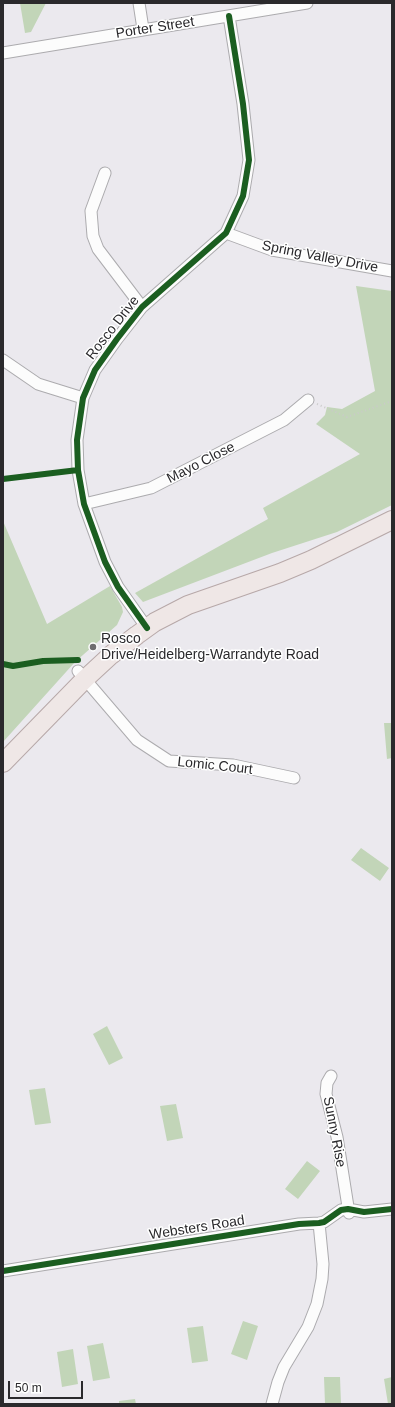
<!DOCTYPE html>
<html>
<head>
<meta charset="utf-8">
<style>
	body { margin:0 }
	#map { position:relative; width:395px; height:1407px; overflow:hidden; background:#ebe9ee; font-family:Arial,sans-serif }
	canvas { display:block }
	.frame { position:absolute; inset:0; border:4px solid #2a292c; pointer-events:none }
	.scale { position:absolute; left:8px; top:1381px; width:75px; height:18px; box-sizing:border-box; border:2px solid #2a292c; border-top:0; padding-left:5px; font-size:12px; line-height:14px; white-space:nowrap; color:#2a292c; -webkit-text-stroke:3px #fff; paint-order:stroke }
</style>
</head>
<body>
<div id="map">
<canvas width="395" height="1407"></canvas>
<div class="frame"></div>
<div class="scale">50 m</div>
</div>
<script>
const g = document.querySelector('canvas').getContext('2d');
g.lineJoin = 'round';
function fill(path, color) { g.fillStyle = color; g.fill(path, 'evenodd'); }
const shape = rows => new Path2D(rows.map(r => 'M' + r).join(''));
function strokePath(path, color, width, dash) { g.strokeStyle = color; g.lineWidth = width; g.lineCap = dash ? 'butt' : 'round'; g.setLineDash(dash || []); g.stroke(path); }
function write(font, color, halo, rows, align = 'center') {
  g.font = font + ' Arial,sans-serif'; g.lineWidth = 3; g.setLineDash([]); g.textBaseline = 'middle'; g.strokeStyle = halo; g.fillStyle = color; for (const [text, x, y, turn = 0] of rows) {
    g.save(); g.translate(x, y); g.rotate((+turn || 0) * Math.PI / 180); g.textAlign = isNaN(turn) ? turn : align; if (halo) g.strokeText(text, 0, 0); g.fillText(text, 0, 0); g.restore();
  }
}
const green = shape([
	[20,3,46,3,31,32,25,33],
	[356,286,392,291,392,505,337,532,272,553,143,602,135,593,268,519,263,508,360,454,316,424,325,415,327,407,342,409,375,391],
	[3,521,47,624,110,586,122,607,123,612,117,625,75,662,3,742],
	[384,723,392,723,392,758,387,759],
	[361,848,389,868,380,881,351,860],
	[107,1026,123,1058,109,1065,93,1034],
	[45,1088,51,1123,35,1125,29,1090],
	[176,1104,183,1138,167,1141,160,1106],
	[307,1161,320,1171,298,1199,285,1189],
	[243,1321,258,1326,247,1360,231,1354],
	[203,1326,208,1361,192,1363,187,1328],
	[103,1343,110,1378,93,1381,87,1346],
	[73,1349,78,1384,62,1387,57,1352],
	[340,1377,341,1404,325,1404,324,1377],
	[392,1377,392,1404,388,1404,384,1379],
	[135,1399,136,1404,119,1404,119,1401]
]);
const path = shape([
	[317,404,347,417,392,401]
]);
const street = shape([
	[139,3,143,29],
	[3,53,307,3],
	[105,173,91,211,93,236,98,249,142,307],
	[226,233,272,250,392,271],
	[3,360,38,384,83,398],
	[84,504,151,488,284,420,308,400],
	[147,628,118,587,105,562,84,504,78,470,77,440,83,398,95,370,117,339,142,307,226,233,243,196,249,160,243,104,229,16],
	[78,671,137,740,169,761,233,765,294,778],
	[331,1076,327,1083,326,1094,337,1137,349,1213],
	[3,1271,299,1224,319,1223,324,1222,341,1210,348,1209,364,1212,392,1209],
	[272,1404,278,1382,284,1367,308,1327,317,1304,322,1279,323,1264,319,1223]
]);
const primary = shape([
	[3,763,85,679,111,655,137,635,155,622,188,605,280,573,311,560,392,520]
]);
const cycleway = shape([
	[3,479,78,470],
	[147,628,118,587,105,562,84,504,78,470,77,440,83,398,95,370,117,339,142,307,226,233,243,196,249,160,243,104,229,16],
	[3,664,13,666,43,661,78,660],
	[3,1271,299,1224,319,1223,324,1222,341,1210,348,1209,364,1212,392,1209]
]);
const markers = [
	[93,647,4,"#6e6c70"]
];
const streetNames = [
	["Porter Street",155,28,-9],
	["Spring Valley Drive",320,257,11],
	["Rosco Drive",113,328,-52],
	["Mayo Close",201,463,-27],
	["Lomic Court",215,766,6],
	["Sunny Rise",334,1132,79],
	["Websters Road",197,1228,-9]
];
const poiNames = [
	["Rosco",101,639],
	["Drive/Heidelberg-Warrandyte Road",101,655]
];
fill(green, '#c2d5b8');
strokePath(street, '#acabae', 13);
strokePath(primary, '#b7a8a8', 20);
strokePath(path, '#cacaca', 2, [1, 3]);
strokePath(street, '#fcfcfc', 11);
strokePath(primary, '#efe7e6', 18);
strokePath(cycleway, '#1b5e20', 6);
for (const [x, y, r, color] of markers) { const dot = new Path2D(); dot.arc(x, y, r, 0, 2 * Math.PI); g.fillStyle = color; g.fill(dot); strokePath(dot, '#fff', 1.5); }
write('14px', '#2a292c', '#fff', streetNames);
write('14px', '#2a292c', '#fff', poiNames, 'left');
</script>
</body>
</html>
